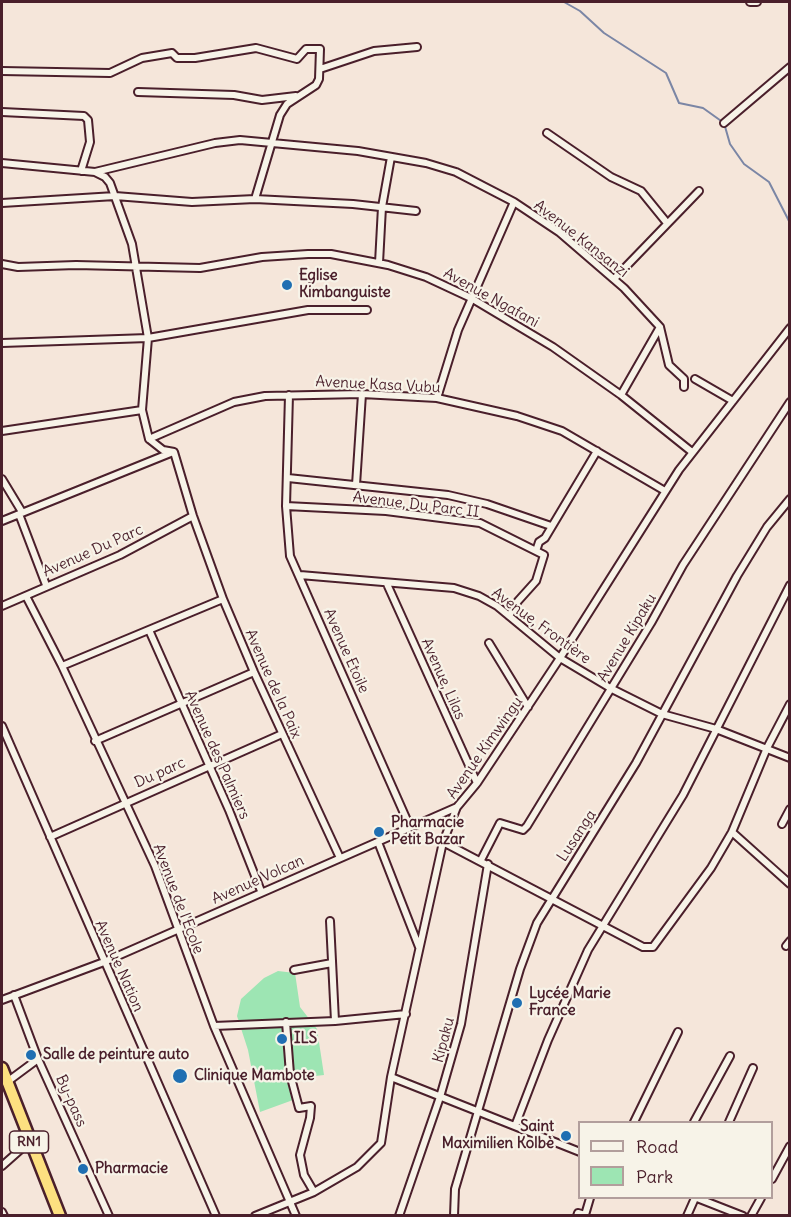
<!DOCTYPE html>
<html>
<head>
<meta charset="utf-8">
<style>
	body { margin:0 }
	#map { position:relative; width:791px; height:1217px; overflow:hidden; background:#f5e6da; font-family:Delius,sans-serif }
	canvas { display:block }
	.frame { position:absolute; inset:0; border:3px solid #4a1f2b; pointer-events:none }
	.legend { position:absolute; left:578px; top:1121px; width:195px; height:78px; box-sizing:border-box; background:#f7f3e8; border:2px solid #b29e9c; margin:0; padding:8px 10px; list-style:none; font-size:18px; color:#4a1f2b }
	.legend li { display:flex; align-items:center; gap:12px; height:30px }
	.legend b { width:30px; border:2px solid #b29e9c }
</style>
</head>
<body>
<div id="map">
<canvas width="791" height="1217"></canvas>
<div class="frame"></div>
<ul class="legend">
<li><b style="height:8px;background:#f7f3e8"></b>Road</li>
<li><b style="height:16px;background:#9de5b3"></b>Park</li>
</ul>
</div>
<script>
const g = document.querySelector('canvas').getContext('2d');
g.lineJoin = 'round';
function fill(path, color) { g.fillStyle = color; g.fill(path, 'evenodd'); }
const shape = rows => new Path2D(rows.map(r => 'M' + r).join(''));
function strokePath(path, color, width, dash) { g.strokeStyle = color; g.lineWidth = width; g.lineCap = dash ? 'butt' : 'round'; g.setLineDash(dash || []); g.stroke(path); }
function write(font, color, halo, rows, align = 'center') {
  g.font = font + ' Delius,sans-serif'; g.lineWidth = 4.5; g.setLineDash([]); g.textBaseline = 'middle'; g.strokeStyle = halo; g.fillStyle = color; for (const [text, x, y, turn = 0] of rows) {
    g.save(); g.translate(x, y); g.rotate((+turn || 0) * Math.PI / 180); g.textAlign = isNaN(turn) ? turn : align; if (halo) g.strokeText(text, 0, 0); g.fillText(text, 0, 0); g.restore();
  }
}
const green = shape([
	[278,971,295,973,300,1007,317,1029,324,1075,298,1078,293,1100,260,1112,248,1050,237,1016,241,999,264,978]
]);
const stream = shape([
	[564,2,580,11,604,33,666,73,679,103,703,108,724,123,730,144,744,164,769,182,790,223]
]);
const street = shape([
	[750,2,757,2],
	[320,69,374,51,417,47],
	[2,71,110,73,142,58,172,53,177,58,195,58,256,48,297,59,306,49,320,49,319,79,316,85,287,104,280,115,255,199],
	[138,92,234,95,262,100,296,96],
	[2,112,84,116,88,120,90,142,81,171],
	[724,123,790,67],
	[547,133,611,177,641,191,667,223],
	[2,163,95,172,105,177,110,183,132,244,148,338,142,410,149,439,163,450,174,452,193,516,223,599,254,672,340,858],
	[95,172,215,143,240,140,358,151,426,163,456,172,514,202,559,232,624,288,660,327,669,365,684,379,684,387],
	[2,203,115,196,192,202,255,199,353,204,416,211],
	[379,263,382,207,391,157],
	[2,264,18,267,76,265,200,268,262,257,308,254,331,254,388,265,426,277,471,298,553,347,621,395,692,452],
	[614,279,699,191],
	[2,343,148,338,308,310,367,310],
	[695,379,733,401],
	[289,395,286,506,290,556,410,827],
	[621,395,660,327],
	[437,398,458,330,514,202],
	[2,431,142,410],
	[149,439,234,402,265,396,362,394,437,398,517,416,562,431,665,491],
	[288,478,448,495,487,504,551,526],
	[2,479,22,512],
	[356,485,362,394],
	[286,506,386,511,480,523,536,551],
	[19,514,46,585],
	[2,521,173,452],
	[300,575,454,588,479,596,497,606,560,658,612,689,662,714,716,729,790,758],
	[387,584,477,783],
	[26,596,62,666,155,866,214,1026,296,1216],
	[2,606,120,555,193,516],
	[509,616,518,601,536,581,544,555,536,551,539,542,545,538,597,451],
	[149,630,229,810,261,891],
	[489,643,528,707],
	[62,666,223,599],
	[2,726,216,1216],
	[95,741,254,672],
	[782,824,790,809],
	[732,832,790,884],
	[50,837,282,734],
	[378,842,419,947],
	[443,842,643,947,653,947,711,868,732,832,767,748,790,704],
	[481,860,500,823,523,830,527,826,651,623,683,565,790,402],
	[330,921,335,1021],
	[786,946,790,941],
	[294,970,332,963],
	[14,995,38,1059,109,1216],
	[2,1000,104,962,457,807],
	[286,1022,290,1074,299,1108,311,1106,310,1118,300,1155,304,1175,314,1192],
	[214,1026,335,1021,406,1014],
	[391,1077,580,1152],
	[7,1082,38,1059],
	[634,1122,678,1032],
	[694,1122,730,1056],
	[729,1122,753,1068],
	[515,1126,548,1040,588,950,683,795,790,585],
	[2,1166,29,1142],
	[772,1179,790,1146],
	[697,1198,743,1216],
	[2,1212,4,1216],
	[255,1216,314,1192,357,1167,381,1143,391,1077,443,842,457,807,477,783,560,658,679,470,790,328],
	[399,1216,440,1097,461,1024,488,864],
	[454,1216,455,1189,520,969,537,923,636,763,737,576,767,527,790,499],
	[577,1216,578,1213,585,1215,590,1198],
	[687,1216,695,1198],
	[751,1216,761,1198]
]);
const highway = shape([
	[2,1068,60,1216]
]);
const markers = [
	[287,285,6,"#1f6fb2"],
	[379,832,6,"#1f6fb2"],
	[517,1003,6,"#1f6fb2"],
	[282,1039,6,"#1f6fb2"],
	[31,1055,6,"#1f6fb2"],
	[180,1076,8,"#1f6fb2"],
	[566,1136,6,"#1f6fb2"],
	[83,1169,6,"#1f6fb2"]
];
const shields = [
	[29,1142,39]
];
const shieldNames = [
	["RN1",29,1142]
];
const streetNames = [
	["Avenue Kansanzi",581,239,38],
	["Avenue Ngafani",491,298,29],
	["Avenue Kasa Vubu",378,385,3],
	["Avenue, Du Parc II",416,505,7],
	["Avenue Du Parc",93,551,-24],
	["Avenue, Frontière",541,626,36],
	["Avenue Kipaku",627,638,-59],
	["Avenue Etoile",346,651,66],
	["Avenue, Lilas",443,679,66],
	["Avenue de la Paix",273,684,66],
	["Avenue Kimwingu",485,748,-55],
	["Avenue des Palmiers",217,755,66],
	["Du parc",160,773,-24],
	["Lusanga",577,836,-57],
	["Avenue Volcan",258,880,-24],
	["Avenue de l'Ecole",178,899,69],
	["Avenue Nation",119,966,66],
	["Kipaku",444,1040,-75],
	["By-pass",71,1101,66]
];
const poiNames = [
	["Eglise",299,276],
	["Kimbanguiste",299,293],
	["Pharmacie",391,823],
	["Petit Bazar",391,840],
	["Lycée Marie",529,994],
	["France",529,1011],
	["ILS",294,1039],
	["Salle de peinture auto",43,1055],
	["Clinique Mambote",194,1076],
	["Saint",554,1127,"right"],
	["Maximilien Kolbè",554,1144,"right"],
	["Pharmacie",95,1169]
];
fill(green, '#9de5b3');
strokePath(stream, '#7b86a5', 2);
strokePath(street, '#4a1f2b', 10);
strokePath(highway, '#4a1f2b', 15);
strokePath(street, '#f7f3e8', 6);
strokePath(highway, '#fde080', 10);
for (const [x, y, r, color] of markers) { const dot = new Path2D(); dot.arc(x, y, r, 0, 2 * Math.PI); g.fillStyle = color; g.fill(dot); strokePath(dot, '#f7f3e8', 2); }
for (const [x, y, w] of shields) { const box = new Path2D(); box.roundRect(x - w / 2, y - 11, w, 22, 4.5); g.fillStyle = '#f7f3e8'; g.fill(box); strokePath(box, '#4a1f2b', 1.5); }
write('bold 14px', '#4a1f2b', null, shieldNames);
write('15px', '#4a1f2b', '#f7f3e8', streetNames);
write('bold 15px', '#4a1f2b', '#f7f3e8', poiNames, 'left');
</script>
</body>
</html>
